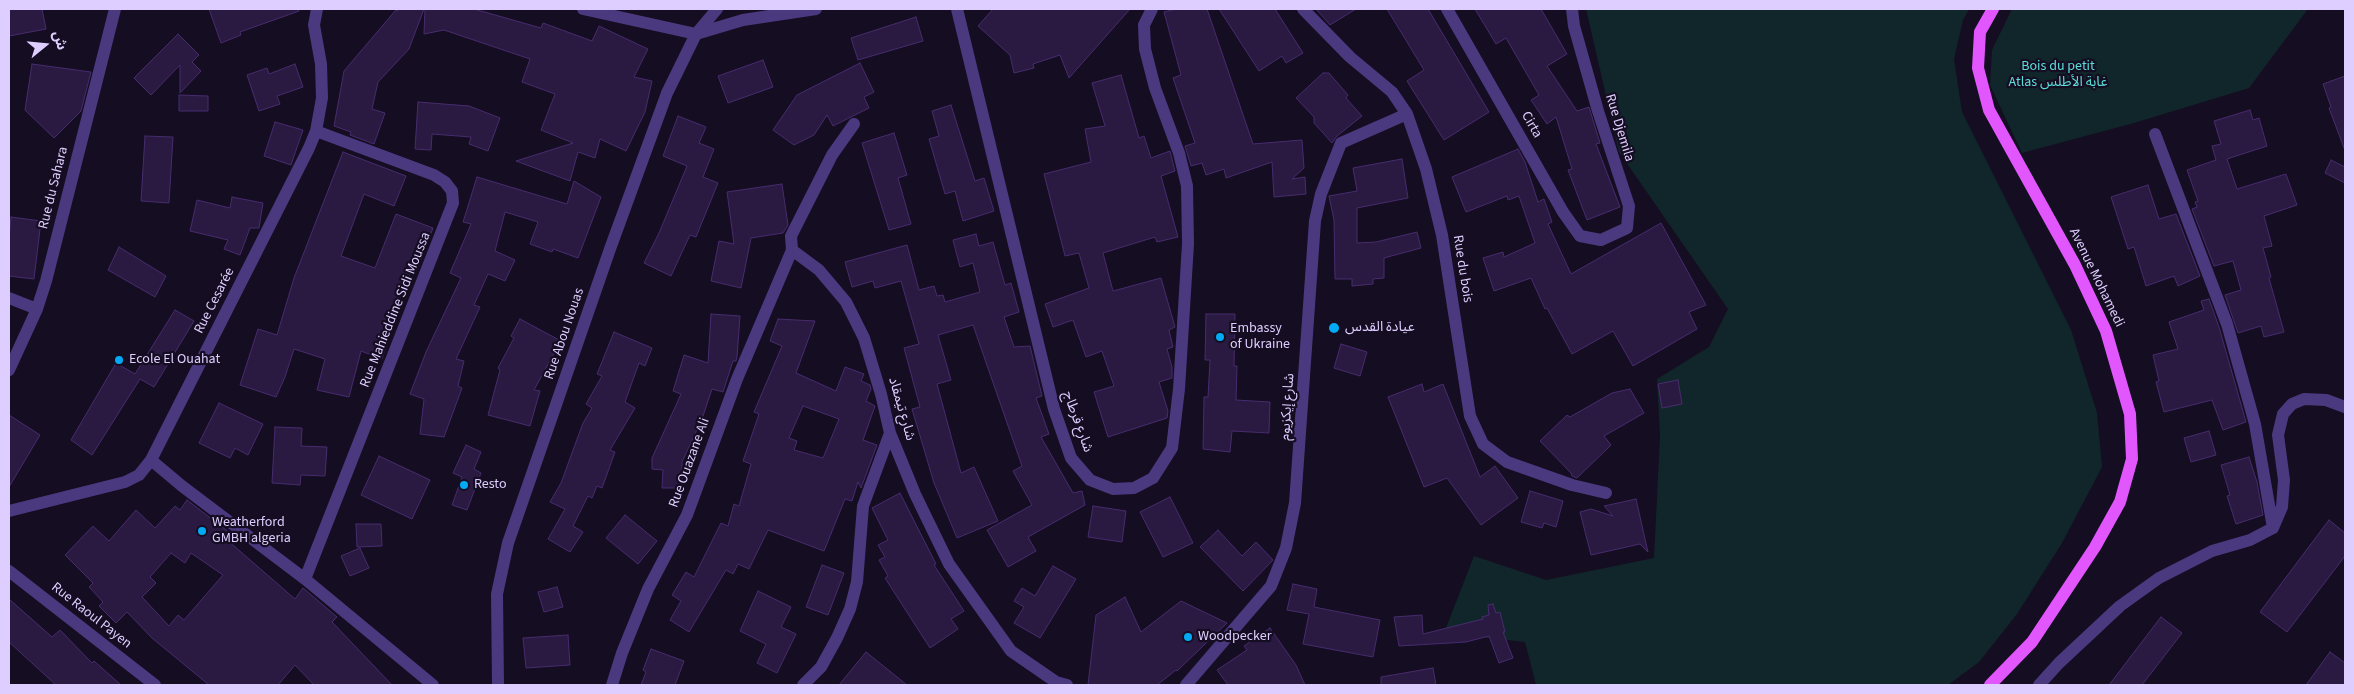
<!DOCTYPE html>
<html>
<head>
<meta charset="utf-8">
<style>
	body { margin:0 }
	#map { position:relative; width:2354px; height:694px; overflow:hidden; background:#150d21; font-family:"Source Sans 3","Noto Sans Arabic",sans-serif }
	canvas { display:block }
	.frame { position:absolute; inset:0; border:10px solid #deceff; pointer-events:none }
	.north { position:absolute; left:20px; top:20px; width:50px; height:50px; -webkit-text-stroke:4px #150d21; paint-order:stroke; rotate:73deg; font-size:14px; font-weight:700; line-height:20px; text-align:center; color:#deceff }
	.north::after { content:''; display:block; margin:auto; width:18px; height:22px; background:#deceff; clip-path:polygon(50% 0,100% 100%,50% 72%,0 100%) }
</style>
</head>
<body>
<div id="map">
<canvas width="2354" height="694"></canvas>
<div class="frame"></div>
<div class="north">ش</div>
</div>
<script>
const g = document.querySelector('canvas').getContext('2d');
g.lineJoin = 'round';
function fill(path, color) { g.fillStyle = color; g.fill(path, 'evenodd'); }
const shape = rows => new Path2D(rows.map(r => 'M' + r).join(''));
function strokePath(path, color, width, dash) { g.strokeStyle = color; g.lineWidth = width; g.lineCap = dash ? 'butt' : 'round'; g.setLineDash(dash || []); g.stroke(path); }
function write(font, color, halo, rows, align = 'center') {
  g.font = font + ' "Source Sans 3","Noto Sans Arabic",sans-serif'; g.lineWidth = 4.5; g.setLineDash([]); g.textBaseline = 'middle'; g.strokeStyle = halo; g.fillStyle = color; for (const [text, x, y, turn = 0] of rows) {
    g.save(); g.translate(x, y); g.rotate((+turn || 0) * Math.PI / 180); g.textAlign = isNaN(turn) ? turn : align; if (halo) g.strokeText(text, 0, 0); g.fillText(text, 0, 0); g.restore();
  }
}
const green = shape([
	[1586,9,1969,9,1963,20,1954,59,1962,112,2071,330,2097,413,2102,467,2062,543,2017,614,1979,662,1948,685,1536,685,1525,642,1444,633,1474,556,1546,580,1654,558,1660,436,1657,379,1709,347,1728,309,1619,152],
	[2012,9,2308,9,2249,88,2134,123,2022,153,1990,85,1992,50]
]);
const building = shape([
	[9,9,42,9,46,29,9,36,9,9],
	[209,9,298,9,299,11,240,32,241,35,221,43,209,9],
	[401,9,424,9,409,49,378,82,372,109,385,113,374,144,350,135,351,132,334,126,344,71,395,11,401,9],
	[425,9,474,9,541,28,543,23,592,41,599,26,648,49,634,77,652,81,645,112,626,151,600,139,595,158,578,152,570,181,516,161,573,143,541,130,555,94,522,82,530,59,444,30,424,34,425,9],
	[993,9,1130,9,1069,78,1060,55,1033,64,1034,68,1014,73,1010,55,978,26,993,9],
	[1176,9,1207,9,1253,144,1302,140,1304,168,1292,179,1305,177,1306,194,1274,197,1272,162,1226,178,1224,169,1206,175,1202,163,1191,166,1185,146,1195,143,1173,78,1181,75,1164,12,1176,9],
	[1219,9,1275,9,1303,53,1286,63,1282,56,1259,71,1219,9],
	[1316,9,1356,9,1330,25,1316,9],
	[1387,9,1428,9,1489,112,1444,140,1407,81,1424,70,1387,9],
	[1475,9,1541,9,1567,54,1547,66,1577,111,1589,107,1600,143,1596,144,1620,207,1587,220,1568,170,1572,169,1556,117,1547,124,1531,100,1539,95,1506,38,1496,44,1475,9],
	[916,17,923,41,858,60,851,38,916,17],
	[178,34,199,55,192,62,201,71,180,93,180,65,151,95,134,78,178,34],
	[763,60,773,87,728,103,718,76,763,60],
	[860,63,874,92,864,97,869,108,833,126,827,115,814,135,794,145,773,130,797,95,860,63],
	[32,64,91,72,81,111,54,138,25,110,32,64],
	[295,64,303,87,277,96,280,104,259,111,247,75,267,68,269,74,295,64],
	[1323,73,1329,73,1348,95,1346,98,1362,116,1337,136,1332,143,1314,123,1314,117,1296,98,1323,73],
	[1121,75,1139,138,1144,136,1151,158,1170,151,1175,171,1161,176,1178,237,1157,242,1155,237,1103,253,1113,291,1161,278,1175,327,1169,330,1173,347,1167,349,1172,367,1172,378,1159,382,1168,411,1167,418,1108,437,1094,392,1114,386,1102,351,1086,357,1073,320,1053,327,1045,304,1089,288,1079,253,1065,256,1044,174,1091,162,1085,129,1105,126,1092,83,1121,75],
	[2345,76,2345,147,2344,148,2329,108,2331,107,2323,84,2345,76],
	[179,95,208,96,208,111,179,111,179,95],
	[418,102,469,106,500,118,488,151,469,144,471,137,432,134,431,150,415,149,418,102],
	[951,105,975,181,984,178,994,211,963,221,955,191,945,194,929,139,939,136,932,111,951,105],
	[2250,110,2253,120,2259,118,2267,146,2227,159,2237,189,2286,174,2297,205,2264,216,2272,246,2263,248,2271,277,2269,278,2284,332,2264,337,2261,326,2238,333,2225,295,2241,290,2233,261,2214,266,2192,209,2197,207,2195,202,2198,201,2187,170,2216,160,2212,146,2221,144,2214,121,2250,110],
	[678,116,706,127,699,143,714,149,703,177,718,183,696,237,690,235,671,276,644,263,659,233,687,166,663,156,678,116],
	[275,122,303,130,291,165,264,156,275,122],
	[894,133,907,175,898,178,911,224,889,230,862,143,894,133],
	[145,136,173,137,169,203,141,201,145,136],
	[1518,149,1525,162,1538,202,1544,199,1552,222,1548,224,1571,274,1661,223,1706,305,1689,312,1697,329,1633,366,1613,331,1572,354,1547,308,1545,309,1531,278,1494,291,1483,258,1503,252,1504,257,1535,243,1519,196,1508,200,1507,196,1466,212,1452,177,1518,149],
	[343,152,406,176,394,206,364,194,341,256,375,268,396,214,433,228,417,270,412,267,382,359,361,351,349,397,317,390,325,359,294,349,285,377,276,397,240,385,258,329,277,335,294,278,343,152],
	[1402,159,1408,198,1357,208,1357,243,1376,242,1417,232,1421,248,1384,258,1384,278,1373,279,1373,284,1352,286,1352,279,1335,279,1334,220,1329,196,1357,191,1353,168,1402,159],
	[2331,160,2345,167,2345,183,2325,173,2331,160],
	[477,177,567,204,574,181,601,197,578,258,553,249,552,252,530,244,538,222,505,212,495,251,515,260,505,281,488,274,474,305,480,307,456,359,464,361,458,386,462,388,444,437,420,434,424,399,410,394,426,352,461,278,450,273,471,224,463,222,477,177],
	[782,184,788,225,783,233,751,238,741,288,711,281,719,241,734,244,727,192,782,184],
	[2148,185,2159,219,2176,214,2200,276,2178,286,2174,276,2146,286,2134,247,2128,249,2111,197,2148,185],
	[232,197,263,203,259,228,250,228,240,255,224,249,228,240,190,231,197,200,230,208,232,197],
	[11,217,41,221,34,279,9,276,9,238,11,217],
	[976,234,979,246,993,242,1005,285,1011,283,1019,312,1004,317,1014,347,1030,346,1042,396,1036,398,1049,434,1041,437,1073,493,1082,491,1085,505,1028,537,1036,551,1008,567,987,530,1032,505,1013,471,1022,466,973,325,938,335,951,380,937,384,961,473,974,467,998,521,957,538,934,483,912,409,920,407,904,348,919,344,901,281,875,288,873,281,852,287,845,262,907,245,919,290,934,286,937,296,943,295,945,302,980,292,973,263,960,267,953,240,976,234],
	[119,247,166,276,155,297,108,270,119,247],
	[2209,299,2219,327,2246,422,2223,430,2212,400,2164,412,2156,382,2159,381,2153,355,2178,349,2169,322,2204,310,2201,301,2209,299],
	[175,310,194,321,154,387,140,379,92,455,71,440,116,363,135,374,175,310],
	[711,314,740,316,737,357,736,361,733,361,723,392,712,389,702,419,682,462,682,488,662,488,663,470,652,469,652,458,681,394,673,391,684,355,708,363,711,314],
	[1206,314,1235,314,1234,366,1237,366,1236,400,1270,402,1269,433,1232,431,1230,452,1203,449,1204,397,1208,397,1210,360,1205,360,1206,314],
	[520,319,561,341,534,390,540,391,530,426,488,415,500,370,498,368,514,338,511,336,520,319],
	[778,319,815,321,796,373,836,391,845,367,864,374,861,381,870,385,871,389,866,401,875,406,863,440,877,445,861,488,858,482,852,501,845,499,824,551,768,530,749,569,738,564,733,574,726,570,689,632,670,620,681,601,672,595,686,572,694,577,721,523,728,526,734,504,739,506,751,464,743,461,759,414,754,412,782,346,770,341,778,319],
	[803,406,839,419,823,458,794,450,797,441,789,438,803,406],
	[614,332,652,348,645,366,639,363,625,402,635,408,610,450,615,452,602,488,597,486,592,498,588,496,573,526,583,532,570,552,548,539,565,509,550,502,561,483,583,423,592,408,586,404,602,376,597,374,614,332],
	[1341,344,1367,352,1360,376,1334,368,1341,344],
	[1678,380,1682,404,1662,408,1658,384,1678,380],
	[1422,384,1424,392,1443,384,1480,477,1495,466,1518,498,1481,525,1447,478,1424,487,1388,397,1422,384],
	[1630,389,1644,413,1604,436,1611,445,1577,478,1572,476,1571,473,1540,441,1567,415,1570,417,1612,393,1630,389],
	[219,403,263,424,248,455,235,448,230,458,199,443,219,403],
	[9,415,40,435,9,487,9,415],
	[275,427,302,428,301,446,327,447,325,476,301,475,300,485,272,483,275,427],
	[2209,431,2216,455,2191,462,2184,438,2209,431],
	[466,445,481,452,474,469,481,473,467,510,452,505,462,477,453,473,466,445],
	[379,456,430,480,412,519,361,495,379,456],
	[2249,457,2257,482,2263,515,2236,524,2227,496,2230,495,2221,465,2249,457],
	[1530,491,1563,501,1556,527,1544,523,1542,528,1521,522,1530,491],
	[900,493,936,564,934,565,964,611,951,619,958,629,930,648,885,578,888,576,879,560,885,557,878,545,888,540,872,508,900,493],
	[1170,497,1193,543,1163,557,1140,512,1170,497],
	[1636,499,1648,552,1640,544,1591,555,1580,512,1591,509,1613,516,1604,506,1636,499],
	[187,500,230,533,226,539,295,599,303,588,337,617,332,622,392,685,314,685,295,665,278,685,209,685,152,638,127,612,116,623,99,606,103,602,89,587,93,583,65,555,93,526,109,541,136,510,155,528,175,506,180,510,187,500],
	[171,553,185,563,191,553,223,575,184,620,178,615,169,626,142,597,156,583,150,577,171,553],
	[1093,506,1126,511,1122,542,1088,537,1093,506],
	[625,515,657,541,638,564,606,538,625,515],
	[2329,520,2345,533,2345,556,2287,632,2260,612,2329,520],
	[356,524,381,524,382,546,357,547,356,524],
	[1218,530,1242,556,1256,542,1273,560,1243,591,1200,547,1218,530],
	[360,548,369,568,350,576,341,556,360,548],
	[822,565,844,573,828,615,806,607,822,565],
	[1053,566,1076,579,1040,638,1014,623,1024,607,1014,601,1022,588,1035,596,1053,566],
	[1293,584,1317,589,1314,607,1380,620,1373,657,1303,644,1309,614,1287,610,1293,584],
	[557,587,563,607,544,612,538,592,557,587],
	[758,591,791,607,781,627,796,634,777,673,757,663,766,644,740,631,758,591],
	[1125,597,1141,632,1181,601,1227,623,1177,671,1176,670,1157,685,1088,685,1096,615,1125,597],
	[9,599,52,637,60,630,92,663,94,661,121,685,56,685,9,642,9,599],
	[1493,604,1496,613,1500,612,1505,632,1503,632,1513,658,1499,663,1489,636,1466,642,1399,646,1394,617,1422,615,1423,634,1483,619,1482,617,1489,615,1488,605,1493,604],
	[2161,617,2182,633,2142,685,2109,685,2161,617],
	[1270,628,1296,665,1305,685,1228,685,1217,670,1247,650,1244,646,1270,628],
	[568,635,570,665,526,668,523,638,568,635],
	[651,649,684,661,675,685,641,685,646,672,643,670,651,649],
	[866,652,907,685,839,685,866,652],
	[2330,652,2345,663,2345,685,2306,685,2330,652],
	[1433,668,1436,685,1381,685,1381,677,1433,668]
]);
const minor = shape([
	[583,9,696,34],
	[957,9,1054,409,1071,458,1090,480,1113,489,1134,488,1153,478,1172,448,1179,389,1188,244,1187,186,1179,153,1155,88,1145,49,1144,25,1152,9],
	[1303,9,1350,57,1392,92,1407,114,1426,169,1442,235,1470,416,1483,444,1507,462,1572,485,1606,493],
	[1447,9,1563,212,1580,236,1601,240,1627,228,1629,206,1598,111,1574,26,1572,9],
	[696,34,743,20,816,9],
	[2155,134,2227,324,2255,424,2273,528],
	[792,250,819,270,846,302,864,338,881,394,890,433,915,494,949,564,1011,651,1056,682,1067,685],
	[9,298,37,309],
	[9,370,37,309,46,281,115,9],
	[151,460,182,486,305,579,433,685],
	[9,511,125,482,139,475,151,460,309,148,316,131,322,98,321,64,314,25,317,9],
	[9,571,155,685],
	[305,579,453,203,452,191,445,182,434,175,316,131],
	[498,685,497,594,508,543,610,249,667,93,696,34,717,9],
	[612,685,622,653,648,589,687,515,737,379,792,250,791,236,832,155,854,124],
	[803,685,821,667,837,638,850,609,857,582,863,506,890,433],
	[1186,685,1271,586,1286,548,1295,503,1315,221,1321,194,1341,143,1407,114],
	[2039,685,2059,663,2120,606,2159,578,2212,551,2250,540,2273,528,2282,507,2284,480,2278,435,2283,414,2292,404,2304,399,2326,400,2345,407]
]);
const major = shape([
	[1990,685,2032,642,2095,547,2120,502,2132,459,2130,414,2106,331,2075,265,1989,110,1978,68,1980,32,1993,9]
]);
const markers = [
	[1334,328,6,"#02aaf6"],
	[1220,337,5,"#02aaf6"],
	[119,360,5,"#02aaf6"],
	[464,485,5,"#02aaf6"],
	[202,531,5,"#02aaf6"],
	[1188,637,5,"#02aaf6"]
];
const parkNames = [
	["Bois du petit",2058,67],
	["Atlas غابة الأطلس",2058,83]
];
const streetNames = [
	["Cirta",1531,125,60],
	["Rue Djemila",1619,128,73],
	["Rue du Sahara",54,188,-76],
	["Rue du bois",1462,269,81],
	["Avenue Mohamedi",2096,278,64],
	["Rue Cesarée",215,301,-63],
	["Rue Mahieddine Sidi Moussa",396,310,-68],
	["Rue Abou Nouas",565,334,-71],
	["شارع إيكزيوم",1288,407,-86],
	["شارع تيمقاد",901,409,74],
	["شارع قرطاج",1077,422,70],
	["Rue Ouazane Ali",690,463,-70],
	["Rue Raoul Payen",91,616,38]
];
const poiNames = [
	["عيادة القدس",1345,328],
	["Embassy",1230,329],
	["of Ukraine",1230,345],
	["Ecole El Ouahat",129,360],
	["Resto",474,485],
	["Weatherford",212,523],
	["GMBH algeria",212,539],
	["Woodpecker",1198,637]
];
fill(green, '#11262b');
fill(building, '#2a1a42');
strokePath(building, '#472c6e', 1);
strokePath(minor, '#4b3980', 12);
strokePath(major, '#e256fd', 12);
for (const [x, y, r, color] of markers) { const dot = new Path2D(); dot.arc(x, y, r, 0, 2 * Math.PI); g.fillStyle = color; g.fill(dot); strokePath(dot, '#150d21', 2); }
write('14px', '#5bded9', '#150d21', parkNames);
write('14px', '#deceff', '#150d21', streetNames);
write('14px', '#deceff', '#150d21', poiNames, 'left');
</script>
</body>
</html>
